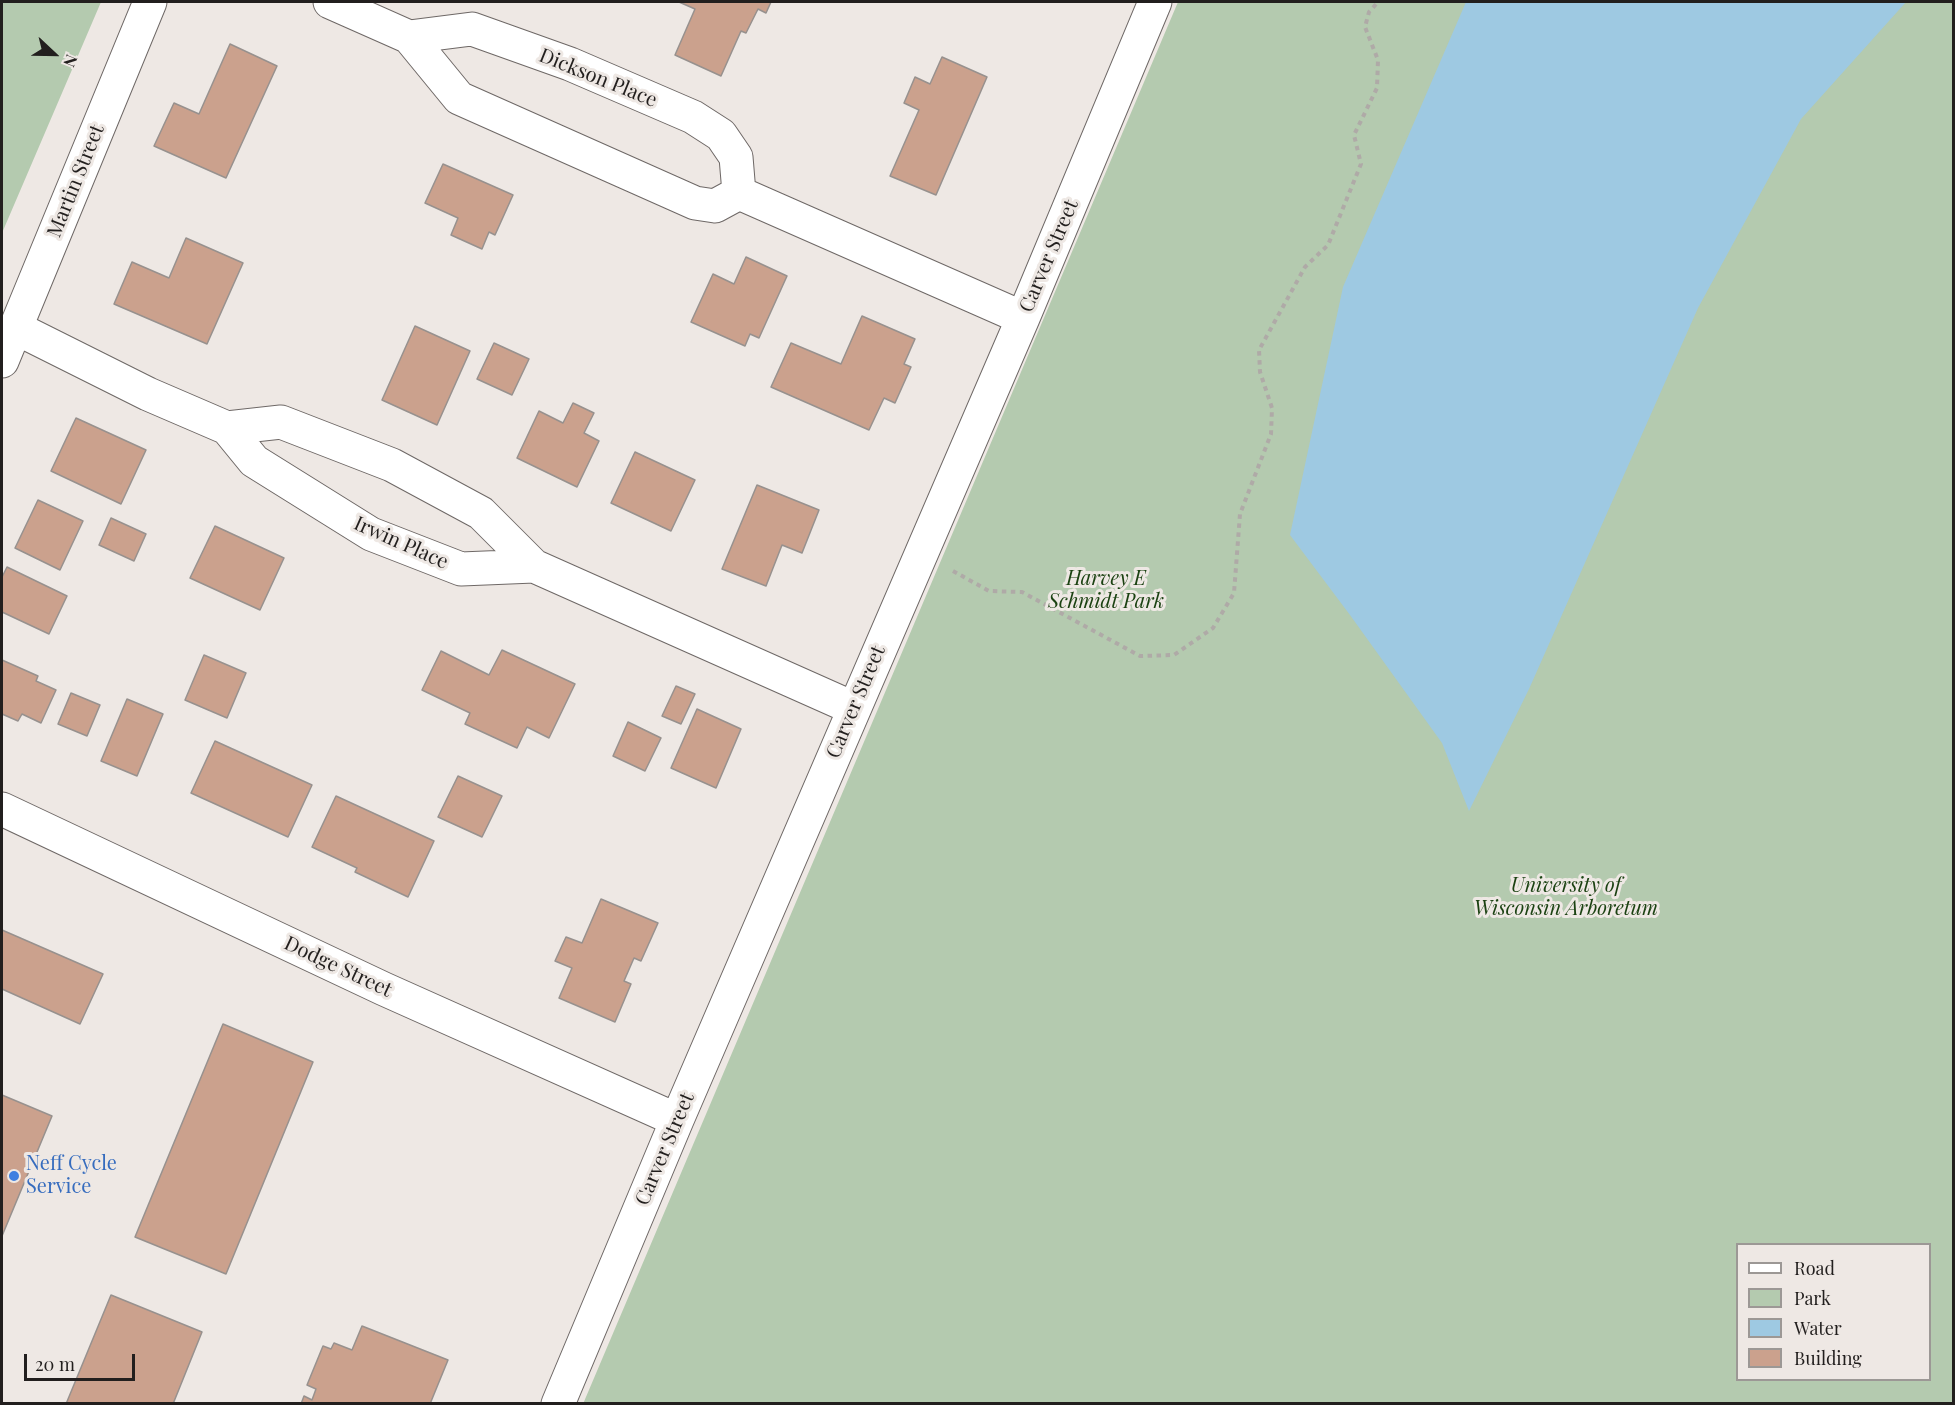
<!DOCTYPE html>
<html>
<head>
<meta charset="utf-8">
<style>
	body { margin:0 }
	#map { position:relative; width:1955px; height:1405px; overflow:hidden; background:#eee8e4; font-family:"Playfair Display",serif }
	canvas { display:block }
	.frame { position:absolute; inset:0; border:3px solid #221f1e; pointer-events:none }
	.legend { position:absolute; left:1736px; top:1243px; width:195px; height:138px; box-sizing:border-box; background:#eee8e4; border:2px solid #9c9895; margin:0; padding:8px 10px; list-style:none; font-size:18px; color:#221f1e }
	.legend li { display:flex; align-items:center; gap:12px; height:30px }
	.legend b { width:30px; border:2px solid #9c9895 }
	.north { position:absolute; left:24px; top:24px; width:60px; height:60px; -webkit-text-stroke:4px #eee8e4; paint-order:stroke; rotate:112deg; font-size:16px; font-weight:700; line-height:24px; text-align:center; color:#221f1e }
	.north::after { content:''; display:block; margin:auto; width:21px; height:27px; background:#221f1e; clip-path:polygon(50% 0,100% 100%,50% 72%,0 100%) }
	.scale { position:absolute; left:24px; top:1354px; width:111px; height:27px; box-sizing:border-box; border:3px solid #221f1e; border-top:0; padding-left:8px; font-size:18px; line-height:21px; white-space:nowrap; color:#221f1e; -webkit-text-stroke:4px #eee8e4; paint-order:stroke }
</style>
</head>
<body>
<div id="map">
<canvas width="1955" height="1405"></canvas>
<div class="frame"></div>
<ul class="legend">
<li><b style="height:8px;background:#fff"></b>Road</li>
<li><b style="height:16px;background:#b4caaf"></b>Park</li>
<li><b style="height:16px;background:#9ec9e2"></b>Water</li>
<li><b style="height:16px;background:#cba18d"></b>Building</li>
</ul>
<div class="north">N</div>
<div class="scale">20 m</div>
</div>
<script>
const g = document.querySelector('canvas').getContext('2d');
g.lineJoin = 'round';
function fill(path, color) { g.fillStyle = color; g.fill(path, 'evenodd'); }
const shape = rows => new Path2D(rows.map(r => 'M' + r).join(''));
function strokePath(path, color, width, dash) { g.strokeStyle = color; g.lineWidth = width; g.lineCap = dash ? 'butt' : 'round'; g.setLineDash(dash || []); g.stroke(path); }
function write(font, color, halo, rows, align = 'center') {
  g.font = font + ' "Playfair Display",serif'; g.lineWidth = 6; g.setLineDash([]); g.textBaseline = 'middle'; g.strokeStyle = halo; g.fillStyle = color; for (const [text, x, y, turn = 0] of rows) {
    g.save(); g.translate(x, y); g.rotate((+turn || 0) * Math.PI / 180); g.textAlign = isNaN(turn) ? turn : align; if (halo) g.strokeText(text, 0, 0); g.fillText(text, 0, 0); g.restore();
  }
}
const green = shape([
	[2,2,101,2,2,233],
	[1178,2,1953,2,1953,1403,583,1404],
	[1738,1244,1930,1244,1930,1380,1738,1380]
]);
const water = shape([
	[1466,2,1906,2,1801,119,1698,308,1529,689,1469,811,1442,743,1350,615,1290,535,1343,287]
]);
const building = shape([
	[679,2,771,2,766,13,758,9,746,33,741,31,721,76,675,55,695,9,679,2],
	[230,44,277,66,226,178,154,146,174,103,199,114,230,44],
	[942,57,987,77,936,195,890,176,919,110,904,103,915,77,930,84,942,57],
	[443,164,513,195,495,235,489,232,482,249,451,235,458,218,425,203,443,164],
	[186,238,243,263,207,344,114,304,132,262,169,278,186,238],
	[746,257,787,276,759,338,750,334,745,346,691,322,713,274,734,284,746,257],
	[862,316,915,339,904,364,911,367,895,403,884,398,869,430,771,387,791,343,841,364,862,316],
	[415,326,470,351,437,425,382,400,415,326],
	[494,343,529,359,512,395,477,379,494,343],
	[573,403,594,413,584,433,599,441,577,487,517,458,539,411,563,423,573,403],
	[76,418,146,450,121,504,51,471,76,418],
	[635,452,695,480,671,531,611,503,635,452],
	[757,485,819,510,802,553,782,545,766,586,722,569,757,485],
	[38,500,83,521,60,570,15,548,38,500],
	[111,518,146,534,134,561,99,545,111,518],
	[215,526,284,558,260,610,190,578,215,526],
	[7,567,67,596,49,634,2,612,2,577,7,567],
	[502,650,575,684,549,738,527,727,517,748,465,724,470,713,422,690,441,651,489,675,502,650],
	[204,655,246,673,227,718,185,700,204,655],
	[2,660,38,676,36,681,56,690,41,723,22,714,18,721,2,714,2,660],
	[676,686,695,694,681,724,662,716,676,686],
	[71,693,100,705,87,736,58,724,71,693],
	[127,699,163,714,137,776,101,761,127,699],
	[697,709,741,729,716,788,671,768,697,709],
	[628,722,661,738,645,771,613,756,628,722],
	[215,741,312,785,288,837,191,793,215,741],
	[458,776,502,796,482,837,438,817,458,776],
	[336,796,434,841,408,897,355,872,357,868,312,847,336,796],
	[601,899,658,923,641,961,634,958,624,981,631,984,615,1022,559,998,572,968,555,961,566,937,582,943,601,899],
	[2,930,103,974,80,1024,2,989,2,930],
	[223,1024,313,1062,226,1274,135,1237,223,1024],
	[2,1095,52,1116,2,1236,2,1095],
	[111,1295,202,1332,173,1404,66,1404,111,1295],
	[362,1326,448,1360,430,1404,301,1404,304,1396,312,1400,316,1389,307,1385,323,1346,331,1349,334,1343,352,1350,362,1326]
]);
const path = shape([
	[953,571,989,591,1022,592,1140,656,1174,655,1213,628,1234,593,1240,514,1271,434,1272,408,1260,372,1259,350,1305,267,1328,245,1361,164,1354,135,1377,88,1378,60,1365,27,1369,12,1378,2]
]);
const minor = shape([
	[330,2,409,37,459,98,695,203,715,206,739,193],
	[409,37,472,29,570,64,693,117,721,135,736,157,739,193],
	[739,193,1023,318],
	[16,328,148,394,227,428,254,461,371,534,461,569,534,566],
	[2,361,150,2],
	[227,428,281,422,392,465,481,513,534,566,853,708],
	[2,809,384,989,677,1120],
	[558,1404,677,1120,1023,318,1155,2]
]);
const markers = [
	[14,1176,6,"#3f7fe0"]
];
const streetNames = [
	["Dickson Place",598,78,22],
	["Martin Street",76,181,-68],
	["Carver Street",1049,256,-67],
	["Irwin Place",401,543,24],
	["Carver Street",856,702,-67],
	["Dodge Street",338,967,25],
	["Carver Street",665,1149,-67]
];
const parkNames = [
	["Harvey E",1106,579],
	["Schmidt Park",1106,602],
	["University of",1566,886],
	["Wisconsin Arboretum",1566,909]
];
const shopNames = [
	["Neff Cycle",26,1164],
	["Service",26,1187]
];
fill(green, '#b4caaf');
fill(water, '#9ec9e2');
fill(building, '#cba18d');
strokePath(building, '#97918e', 1.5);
strokePath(minor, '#6e6866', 35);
strokePath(path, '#afaaa7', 4, [4.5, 4.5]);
strokePath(minor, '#fff', 33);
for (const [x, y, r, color] of markers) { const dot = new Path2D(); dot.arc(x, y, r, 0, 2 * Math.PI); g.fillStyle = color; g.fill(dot); strokePath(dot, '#eee8e4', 2); }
write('20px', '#221f1e', '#eee8e4', streetNames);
write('italic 20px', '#1b4212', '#eee8e4', parkNames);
write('20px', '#366cbe', '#eee8e4', shopNames, 'left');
</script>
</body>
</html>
